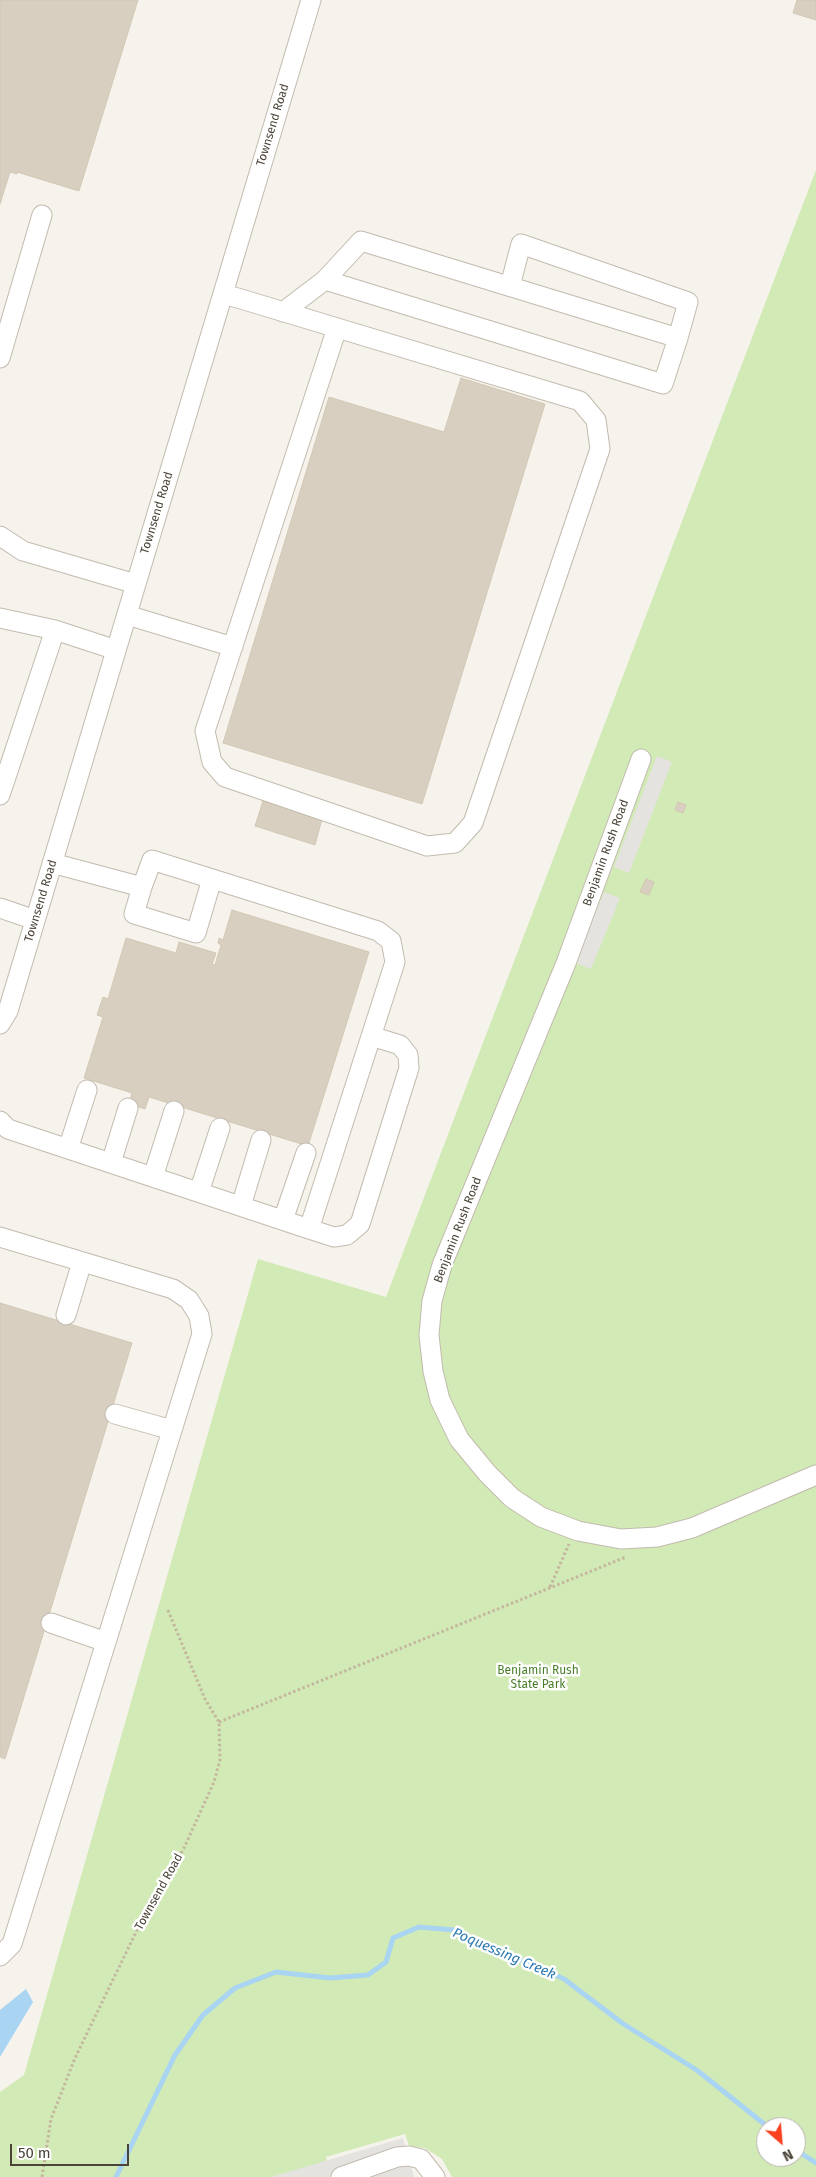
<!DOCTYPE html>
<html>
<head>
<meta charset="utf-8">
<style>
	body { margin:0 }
	#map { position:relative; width:816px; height:2177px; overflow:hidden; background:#f6f3ec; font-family:"Fira Sans",sans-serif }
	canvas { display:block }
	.north { position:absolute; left:756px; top:2117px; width:50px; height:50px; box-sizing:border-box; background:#fff; border:1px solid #b7b4b0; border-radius:50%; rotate:153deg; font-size:14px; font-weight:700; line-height:20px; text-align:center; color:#4b4439 }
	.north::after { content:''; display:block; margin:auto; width:18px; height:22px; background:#fc3f1d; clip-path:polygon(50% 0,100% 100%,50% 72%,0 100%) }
	.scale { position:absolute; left:10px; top:2144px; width:119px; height:22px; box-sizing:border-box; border:2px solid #4b4439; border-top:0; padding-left:6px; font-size:15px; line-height:18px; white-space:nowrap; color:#4b4439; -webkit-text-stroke:4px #fff; paint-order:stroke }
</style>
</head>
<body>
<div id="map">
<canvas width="816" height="2177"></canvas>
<div class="north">N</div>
<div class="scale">50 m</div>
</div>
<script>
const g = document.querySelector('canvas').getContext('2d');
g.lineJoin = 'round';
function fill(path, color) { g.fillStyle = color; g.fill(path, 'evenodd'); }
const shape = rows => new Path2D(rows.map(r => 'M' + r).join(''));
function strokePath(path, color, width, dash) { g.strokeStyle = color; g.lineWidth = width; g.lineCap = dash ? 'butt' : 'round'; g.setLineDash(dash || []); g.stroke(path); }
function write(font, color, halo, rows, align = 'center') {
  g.font = font + ' "Fira Sans",sans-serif'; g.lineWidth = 5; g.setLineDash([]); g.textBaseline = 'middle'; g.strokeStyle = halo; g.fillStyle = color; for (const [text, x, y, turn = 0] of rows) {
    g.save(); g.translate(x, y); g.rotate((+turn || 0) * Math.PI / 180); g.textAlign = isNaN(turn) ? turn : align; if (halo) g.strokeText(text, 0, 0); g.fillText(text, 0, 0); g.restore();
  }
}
const green = shape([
	[816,170,816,2177,452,2177,442,2159,425,2148,409,2146,405,2134,326,2157,331,2177,0,2177,0,2092,24,2075,258,1259,386,1297],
	[766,2127,796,2127,796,2157,766,2157]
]);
const parking = shape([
	[657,756,672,762,629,873,614,867],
	[604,892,620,898,591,969,575,963],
	[403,2138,414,2177,271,2177]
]);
const water = shape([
	[26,1989,33,2002,0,2057,0,2010]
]);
const stream = shape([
	[796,2150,816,2163],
	[116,2177,175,2055,203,2015,235,1988,276,1972,330,1978,368,1975,386,1962,393,1938,419,1927,454,1930,564,1979,622,2023,698,2071,768,2127]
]);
const building = shape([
	[0,0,138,0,79,191,17,172,17,174,10,172,0,204,0,0],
	[797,0,816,0,816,20,793,13,797,0],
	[461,378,545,404,422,804,223,743,329,397,444,432,461,378],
	[263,801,322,819,315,845,255,826,263,801],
	[678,802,686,805,683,813,675,810,678,802],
	[646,879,654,882,649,895,640,892,646,879],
	[232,910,369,952,308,1146,149,1097,145,1109,129,1104,132,1093,84,1078,103,1017,97,1015,103,997,108,999,126,938,176,953,179,942,216,953,212,964,215,965,221,945,218,943,219,938,223,940,232,910],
	[0,1303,132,1343,5,1759,0,1757,0,1303]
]);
const path = shape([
	[550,1587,569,1544],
	[219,1722,626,1557],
	[42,2177,51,2119,75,2058,139,1926,184,1848,214,1782,220,1760,219,1722,205,1699,167,1608]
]);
const minor = shape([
	[510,286,521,244,688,302,678,338],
	[223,294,241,299,580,401,596,420,600,449,473,823,455,843,427,846,225,777,212,762,205,731,337,328],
	[283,312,325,280,361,241,678,338,663,384,325,280],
	[0,358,42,215],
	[0,536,23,551,136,584],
	[127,615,233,647],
	[0,618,55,630,116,650],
	[641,759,566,963,442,1265,432,1301,429,1335,433,1371,440,1400,459,1439,487,1473,512,1498,541,1517,578,1531,621,1539,657,1537,692,1528,816,1475],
	[0,795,55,630],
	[142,887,134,914,196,933,212,879],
	[0,908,35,920],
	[0,1024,8,1011,311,0],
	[0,1121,8,1129,309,1229,395,962,391,941,378,931,152,860,142,887,52,863],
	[68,1149,87,1090],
	[111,1163,128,1108],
	[153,1177,174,1111],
	[199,1192,220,1128],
	[241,1206,261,1140],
	[283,1220,306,1153],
	[309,1229,334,1237,347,1235,360,1224,409,1068,408,1055,400,1045,371,1036],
	[0,1237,173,1289,189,1300,199,1316,202,1334,12,1944,0,1956],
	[66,1315,82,1262],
	[115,1414,172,1430],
	[51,1623,106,1642],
	[341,2177,397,2157,409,2156,421,2159,435,2177]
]);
const streetNames = [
	["Townsend Road",273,125,-73],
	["Townsend Road",157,513,-73],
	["Benjamin Rush Road",606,853,-70],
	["Townsend Road",41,901,-73],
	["Benjamin Rush Road",458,1230,-69],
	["Townsend Road",159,1892,-61]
];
const parkNames = [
	["Benjamin Rush",538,1671],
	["State Park",538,1685]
];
const waterNames = [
	["Poquessing Creek",504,1954,23]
];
fill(green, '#d2eab5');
fill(parking, '#e5e3e0');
fill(water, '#a9d4f2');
strokePath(stream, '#a9d4f2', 5);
fill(building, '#d8cfc1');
strokePath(building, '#d3c7b4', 1);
strokePath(minor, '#c2bbae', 21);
strokePath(path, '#c4b79f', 3, [2.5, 2.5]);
strokePath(minor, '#fff', 19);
write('12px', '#4b4439', '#fff', streetNames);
write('12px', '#4a7f2a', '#fff', parkNames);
write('italic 14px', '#2e7ab2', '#fff', waterNames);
</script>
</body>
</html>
